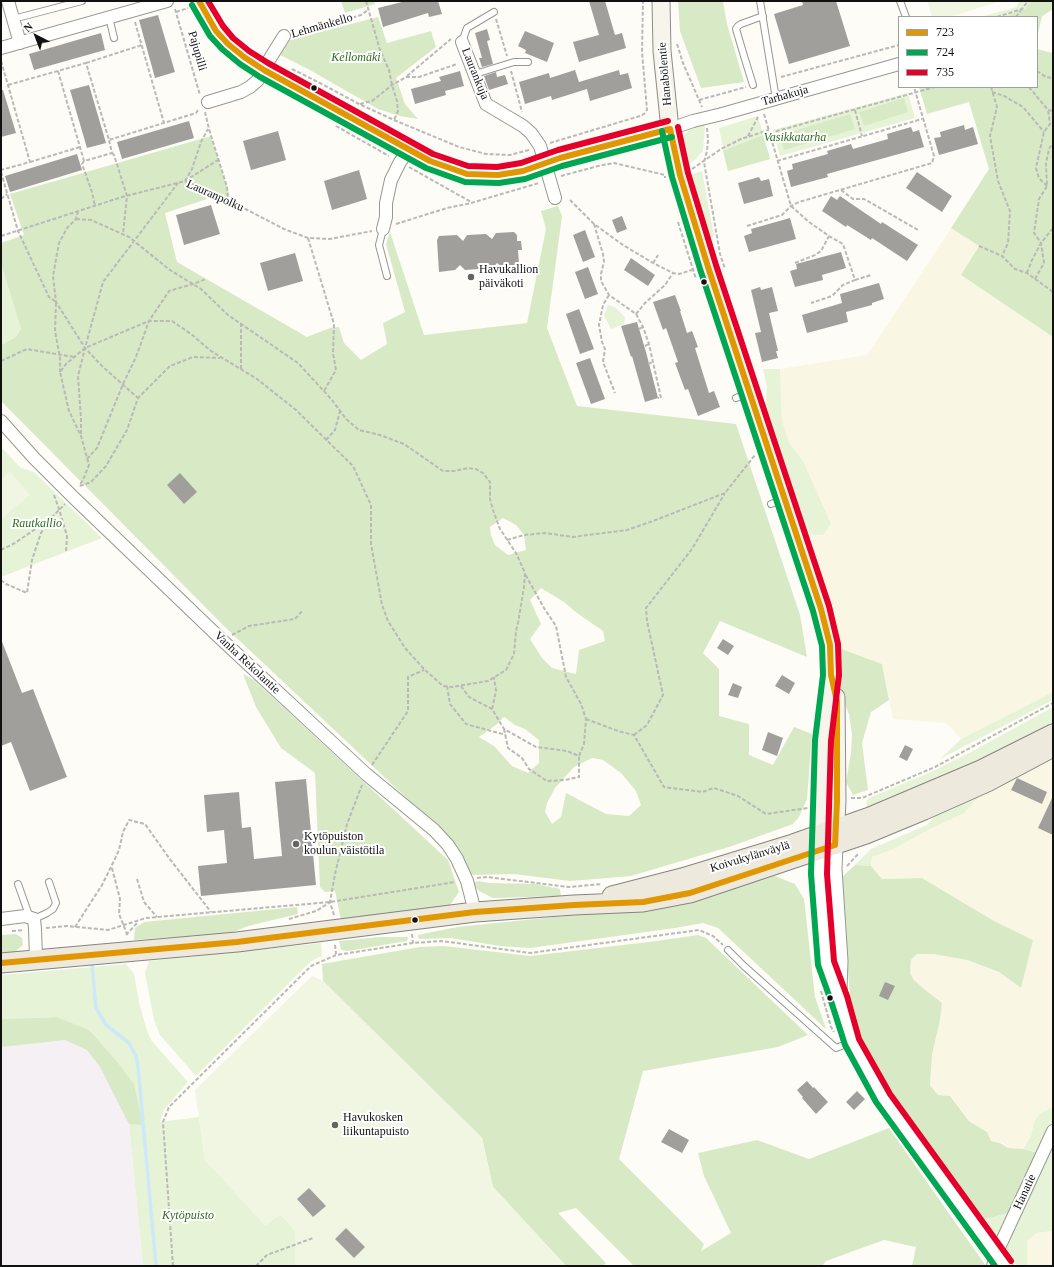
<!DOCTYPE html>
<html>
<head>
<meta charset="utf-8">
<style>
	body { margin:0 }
	#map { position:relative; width:1054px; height:1267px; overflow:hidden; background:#fdfcf7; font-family:Georgia,serif }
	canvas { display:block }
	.frame { position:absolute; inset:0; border:2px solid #111; pointer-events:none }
	.legend { position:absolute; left:898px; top:16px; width:140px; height:72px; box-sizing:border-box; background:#fff; border:1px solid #a0a0a0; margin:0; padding:5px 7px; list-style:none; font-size:12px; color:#111 }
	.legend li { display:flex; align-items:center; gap:8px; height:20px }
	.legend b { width:20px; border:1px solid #a0a0a0 }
	.north { position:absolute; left:16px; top:16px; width:40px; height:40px; -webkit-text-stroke:3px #fff; paint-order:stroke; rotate:318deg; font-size:11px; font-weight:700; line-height:16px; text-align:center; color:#111 }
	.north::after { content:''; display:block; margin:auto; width:14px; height:18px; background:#111; clip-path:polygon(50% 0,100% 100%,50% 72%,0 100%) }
</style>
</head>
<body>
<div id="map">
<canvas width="1054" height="1267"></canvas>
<div class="frame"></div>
<ul class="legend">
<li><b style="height:5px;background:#e09702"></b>723</li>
<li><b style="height:5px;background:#00a651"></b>724</li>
<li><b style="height:5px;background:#e4002b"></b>735</li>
</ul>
<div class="north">N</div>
</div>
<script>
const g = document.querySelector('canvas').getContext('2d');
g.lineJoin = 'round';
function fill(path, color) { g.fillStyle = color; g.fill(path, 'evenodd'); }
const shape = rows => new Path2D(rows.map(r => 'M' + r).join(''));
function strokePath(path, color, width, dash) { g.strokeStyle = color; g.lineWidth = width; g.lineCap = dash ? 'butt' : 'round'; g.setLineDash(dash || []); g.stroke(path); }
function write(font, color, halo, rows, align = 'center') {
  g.font = font + ' Georgia,serif'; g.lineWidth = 4; g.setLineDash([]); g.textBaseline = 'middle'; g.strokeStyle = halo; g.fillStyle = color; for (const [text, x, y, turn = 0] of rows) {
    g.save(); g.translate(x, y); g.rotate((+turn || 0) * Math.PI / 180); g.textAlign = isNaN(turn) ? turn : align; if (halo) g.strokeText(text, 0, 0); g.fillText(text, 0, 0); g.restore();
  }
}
const industrial = shape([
	[121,1015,129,1124,143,1266,1,1266,1,1027]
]);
const farmland = shape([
	[951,228,979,246,961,275,1053,337,1053,692,961,739,946,723,893,719,882,664,836,647,804,534,803,461,789,444,782,420,780,369,867,355],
	[1053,757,1053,1107,1040,1113,1034,1122,1031,1136,1023,1149,1008,1148,1004,1143,991,1141,987,1132,970,1121,950,1096,938,1095,930,1085,932,1055,940,1020,942,1003,929,993,914,980,910,973,911,960,918,954,933,954,967,960,999,972,1021,988,1033,940,994,921,922,878,882,879,871,866,872,857,896,848,928,830,982,793],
	[1053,1231,1053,1266,1027,1266,1027,1241,1037,1233]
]);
const green = shape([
	[1019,1,1053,1,1053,9,1042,16,1037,37,1037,17,985,17,984,16,1017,7],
	[908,93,915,118,780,156,773,130],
	[758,116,770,159,728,171,719,128],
	[704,125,705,127,703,151,695,160,687,165,682,148,682,141,685,134,691,128],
	[702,171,714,236,708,240,689,175],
	[1,264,21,329,16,337,1,345],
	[608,305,615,307,625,317,624,324,611,329,604,316],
	[763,369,780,369,782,420,789,443,803,461,831,524,823,535,804,534,762,406,766,401,767,387],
	[1,447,21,468,34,472,102,538,1,577],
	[1053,692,1053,700,940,759,961,739],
	[1053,707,1053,725,964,769,878,805,867,807,866,802,869,798,929,773,969,753],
	[982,793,964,813,928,830,896,848,872,857,871,866,855,865,871,849,927,825,936,815],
	[321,943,322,956,313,960,306,966,196,1076,160,1035,154,1020,145,973,149,961],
	[126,964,134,974,139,1002,146,1028,151,1040,188,1082,164,1110,160,1122,199,1117,205,1160,266,1225,280,1214,295,1230,295,1266,143,1266,129,1124,142,1124,89,1030,57,1017,1,1019,1,975],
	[1053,1107,1053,1231,1037,1233,1027,1241,1027,1266,1017,1266,982,1220,1016,1211,1042,1153,1023,1149,1031,1136,1034,1122,1040,1113]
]);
const forest = shape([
	[341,1,374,1,375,4,345,13],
	[678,1,723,1,727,24,744,82,701,88,680,31],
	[1031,1,1053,1,1053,9,1042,16,1037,37,1037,17,1004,17,1025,9],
	[378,17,387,43,431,31,436,47,396,78,405,104,418,119,400,116,378,109,308,69,280,55,290,40],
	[1037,49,1053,53,1053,337,961,275,979,246,951,228,989,169,969,102,927,114,919,87,1037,87],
	[904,98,908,112,864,126,859,112],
	[850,114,855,129,784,150,780,135],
	[763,135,770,159,728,171,723,151],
	[211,136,230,197,225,204,210,198,165,213,177,262,307,337,330,328,339,327,344,343,361,360,387,344,383,323,405,312,386,244,390,232,424,335,527,323,546,229,541,211,558,206,562,216,547,328,577,406,736,424,800,615,807,657,720,621,703,653,719,669,719,716,749,724,749,755,773,765,794,727,812,734,807,799,799,817,793,824,729,847,631,876,570,881,514,874,473,875,470,873,450,839,224,626,1,401,1,345,16,337,21,329,1,264,1,243,24,235,10,194],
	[503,518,516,525,524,535,526,550,508,555,495,545,491,535,490,527],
	[541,588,564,602,577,613,603,631,605,641,579,650,576,674,552,668,542,658,530,639,541,624,530,600],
	[504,717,515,725,525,729,539,740,539,763,528,773,512,766,494,746,479,737,496,725],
	[592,758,603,760,621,773,636,791,641,805,629,816,606,814,566,793,561,817,552,824,545,812,547,803,555,788,574,767],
	[836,647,882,664,889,700,871,712,862,743,868,790,853,795,846,782,851,753,852,734,849,714,842,698],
	[243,674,254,680,448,860,459,892,450,905,341,920,335,891,325,892,320,887,315,773,281,748,256,707],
	[855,865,871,866,882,879,922,878,994,921,1033,940,1021,988,999,972,967,960,933,954,917,954,911,960,910,973,914,980,929,993,942,1003,940,1020,932,1055,930,1085,938,1095,950,1096,969,1121,987,1132,991,1141,1000,1143,1008,1148,1023,1149,1043,1154,1016,1211,982,1220,907,1116,883,1079,860,1039,850,997,841,878],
	[770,874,795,884,804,899,815,997,826,1029,718,928,703,923,675,928,530,948,500,946,451,938,419,939,418,935,457,927,574,915],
	[478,881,489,883,536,884,560,889,561,896,493,898,479,891,473,885,473,883],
	[297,907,298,914,248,926,231,933,134,940,135,928,144,922],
	[16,934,22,938,23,945,15,952,9,954,1,955,1,935],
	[698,935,706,938,808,1035,778,1047,643,1071,619,1159,704,1244,701,1251,731,1233,704,1176,698,1153,757,1140,809,1159,889,1128,986,1266,912,1266,916,1247,884,1240,826,1261,822,1266,634,1266,576,1208,558,1213,606,1263,603,1266,566,1266,493,1187,482,1138,323,981,322,964,420,947,444,946,530,956,649,942],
	[379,937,408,937,407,941,348,951,341,950,339,941],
	[57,1017,89,1030,118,1063,134,1084,143,1125,129,1124,100,1067,87,1050,65,1040,1,1047,1,1019]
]);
const pitch = shape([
	[927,1,1000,1,950,17,932,17],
	[10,471,30,495,1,519,1,479],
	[312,976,323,981,482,1138,493,1187,566,1266,295,1266,295,1230,280,1214,265,1226,205,1160,195,1090]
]);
const stream = shape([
	[92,965,96,1008,106,1025,129,1043,136,1056,138,1067,156,1266]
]);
const building = shape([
	[406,1,438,1,442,14,429,17,428,13,383,27,378,8],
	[589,1,605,1,615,35,622,33,626,48,579,62,573,42,599,35],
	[802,1,836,1,850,46,789,64,774,14,803,5],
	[158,15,175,72,155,78,139,20],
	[487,29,490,40,487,41,493,64,482,67,479,58,482,58,475,33],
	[525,31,554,43,547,62,525,53,526,50,518,46],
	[101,33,105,50,34,70,29,54],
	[575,70,579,82,619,70,620,75,628,73,632,88,590,101,587,89,552,100,551,96,525,104,519,82,549,73,550,78],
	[460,71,464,86,445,91,446,95,415,104,411,89,441,81,439,77],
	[496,72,497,77,505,75,508,84,489,90,484,76],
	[89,85,106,143,87,148,70,90],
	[1,90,3,90,16,133,1,137],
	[189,121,194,138,122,159,117,142],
	[964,125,965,130,973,127,978,144,939,155,934,138,941,137,940,132],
	[911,127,913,132,919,130,924,147,827,174,828,177,791,187,787,171,793,169,792,164,828,154,827,151,851,144,853,149,888,139,887,134],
	[278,131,286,160,251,170,243,141],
	[77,154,82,170,10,192,5,176],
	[359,170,367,199,332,210,324,181],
	[917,172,952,196,942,212,906,188],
	[759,177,761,181,769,179,773,196,744,204,738,183],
	[831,196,837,200,840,196,881,224,882,222,918,245,907,261,872,238,871,240,847,225,846,227,822,211],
	[211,205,220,234,184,245,176,215],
	[622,216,627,229,617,233,612,220],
	[790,218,796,239,749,252,744,236,752,233,751,229],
	[585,230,595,257,583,262,573,235],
	[514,232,517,235,517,241,521,241,522,250,518,250,519,264,516,267,503,268,497,263,493,268,465,270,460,265,455,270,439,272,437,240,439,236,457,235,463,241,467,235,486,234,492,239,496,233],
	[841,252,846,268,822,275,823,280,795,287,790,271,797,269,796,264],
	[295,253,303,281,268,291,260,263],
	[631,258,655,275,648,286,624,270],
	[588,267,598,294,585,299,575,272],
	[879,283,884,299,872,303,872,305,846,312,848,322,807,333,802,315,842,303,840,294],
	[760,287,761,290,772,287,778,311,769,313,778,351,776,351,778,358,762,362,755,333,761,332,751,290],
	[675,295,681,311,680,311,687,333,692,331,698,347,695,348,709,393,714,391,720,407,698,416,688,389,685,390,675,363,678,362,666,328,663,330,653,302],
	[579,309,594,349,580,354,566,314],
	[637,322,646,352,658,398,645,402,632,356,631,357,621,326],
	[590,358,605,399,591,404,576,363],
	[180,473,197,492,184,504,167,485],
	[1,639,22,693,33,689,67,777,30,791,11,742,1,746],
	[723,639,734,646,728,655,717,648],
	[782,675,795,683,789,694,775,686],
	[733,683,742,687,738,698,728,695],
	[768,732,783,738,777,756,762,750],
	[905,745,913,749,907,761,899,757],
	[1017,778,1047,792,1042,804,1011,790],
	[306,779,316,885,201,896,198,866,227,863,224,830,207,832,204,795,239,792,242,828,251,827,254,859,282,856,275,782],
	[1053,796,1053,835,1038,828],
	[885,982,895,986,888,1000,879,996],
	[807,1081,813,1088,814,1087,828,1102,816,1114,802,1098,803,1097,797,1090],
	[857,1091,865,1099,854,1110,846,1102],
	[669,1129,689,1140,682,1153,661,1142],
	[309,1188,326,1206,313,1217,297,1199],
	[346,1228,365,1247,354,1258,335,1239]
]);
const path = shape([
	[366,1,380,50,389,70,392,85,397,101,398,111,394,120],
	[175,9,200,95],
	[176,12,188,8],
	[997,17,1022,9,1028,1],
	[1016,17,1021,10],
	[496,19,507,56],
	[135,22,164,123],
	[295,35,361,15,368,10],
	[677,44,683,63,702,107],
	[1,61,30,162,1,170],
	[86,63,142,45],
	[292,69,318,82,359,104,394,120,459,147,486,154,510,155,529,150],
	[58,71,84,161,112,153,109,140],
	[511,71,522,112],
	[1037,71,1046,77,1053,78],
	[407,76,451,39],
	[781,77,899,45],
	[8,85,86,63,109,140,196,113,199,109],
	[991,87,997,107,990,136,998,181,1010,211,1008,243,1002,256],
	[1029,87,1048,110,1053,111],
	[992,92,1004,96,1023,107,1044,132],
	[699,100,746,87],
	[360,104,372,101,392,85,406,77,419,77,457,64],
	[855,110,862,136],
	[205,112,209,129,227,187,228,200],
	[764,114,791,206,809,222,829,236,843,244,855,280,843,285,832,296,811,303],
	[336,126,389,156],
	[707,128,708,140,707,151,704,162,720,254,725,269],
	[770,133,935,87],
	[748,136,758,117],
	[550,143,640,116,644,114,647,110,642,52,643,1],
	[112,153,114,155,127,196,123,234],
	[84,161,82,164,92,192,95,206],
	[777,161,922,119],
	[30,162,80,147],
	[409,167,471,202],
	[692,169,721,149,741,139,769,130],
	[1,172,18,231,49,297,56,302,55,331,60,358,60,372],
	[561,176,598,166,614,163,665,175,665,178],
	[185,181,192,169,201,142,208,129],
	[185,181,218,160],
	[1047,186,1039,178,1036,168,1044,132,1050,124,1048,110],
	[841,190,853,199,864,199,918,230],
	[1,199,7,194],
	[570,200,594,224,623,245,653,263,673,273,679,274,692,270],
	[78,211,76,219,67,228,59,243,53,276,56,302,85,348,103,367,138,398],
	[76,219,91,220,129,237,170,270,201,289,228,315,298,363,332,400,346,419,359,430,380,435,404,444,443,471,454,471,468,468,476,469,483,473,490,482,490,499,493,510,500,529,516,553,525,573,524,587,518,623,516,631,514,654,506,670,488,681,452,687,443,686,424,669,405,648,388,621,382,605,371,544,371,505,353,466,296,410,257,379,211,351,191,334,172,321,149,321,85,348,66,364,60,372,69,411,81,436,89,465,83,480,79,486],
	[678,222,696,279],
	[396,224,447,208,471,203,539,183],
	[594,224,603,254,604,262,601,274,601,281,609,295,636,314,643,327,649,344,661,398,658,398],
	[747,226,782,215,791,206,799,202,932,163,934,156,914,87],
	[1,236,122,197,185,181,228,200,284,229,308,238,330,239,372,231],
	[308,238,334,324,333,353,336,370,324,391],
	[979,246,1002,256,1015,269,1027,273,1053,292],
	[653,263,658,255],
	[795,263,815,255,821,251,829,236],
	[1027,273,1032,260,1041,243,1053,228],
	[1035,279,1044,263,1041,243,1034,233,1039,199,1047,186,1046,163,1049,149,1053,143],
	[855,280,871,275],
	[609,295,603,305,599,325,602,342,605,349,603,362,615,393],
	[636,314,645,303,665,285,673,273],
	[639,329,643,327],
	[645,346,649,344],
	[1,361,27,349,74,357],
	[648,364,653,362],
	[241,369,241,323],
	[81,434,81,419,78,376,85,348,103,282,178,183],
	[326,440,335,430,340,411],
	[87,459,97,448,123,384,136,357,149,321,169,291,193,284,206,279],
	[80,486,91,482,106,466,127,430,138,398,170,366,193,357,220,358],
	[54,495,59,509,67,536,66,552],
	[507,540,524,535,545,533,573,537,627,530,653,521,725,493,755,455],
	[1,550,15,543,50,519,65,504],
	[1,580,6,584,27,593,32,560,41,533,49,520],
	[232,635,249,626,295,619,302,611],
	[447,686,450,704,466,724,506,735],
	[461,686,469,697,492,709,504,729,536,747,567,751,579,756,584,744,586,719,581,704,566,677,556,626,544,608,525,574],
	[492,709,496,691,494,677],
	[586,719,618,731,634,735,664,787,702,792,714,788,738,796,766,814,808,808],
	[504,729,508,748,522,758,529,769,547,781,565,780,579,777,579,756],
	[634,735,647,725,663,695,647,621,646,608,692,549,725,493],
	[372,765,408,711,408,677,424,670],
	[851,798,862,798,935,767,1053,703],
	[847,866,859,853],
	[112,868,120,899,119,914,127,934],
	[477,878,487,877,569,887,602,884],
	[137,879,144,902,157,917],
	[334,915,330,902,335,874,347,824,362,785],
	[289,919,316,911,329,903],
	[75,927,102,885,111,867,119,850,123,832,129,820,145,824,169,858,211,912],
	[46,928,67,926,108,930,146,918,330,902,455,882],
	[12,931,24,930],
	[412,934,413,943],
	[126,935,138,922],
	[335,945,336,954],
	[821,991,831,1027,834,1032],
	[173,1266,163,1122,169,1107,311,966,336,955,413,943,442,941,530,953,699,930,713,936,723,945],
	[256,1266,267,1255,313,1238]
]);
const service = shape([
	[760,1,776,99],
	[900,1,906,17],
	[109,17,114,38],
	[13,19,82,1],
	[462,42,467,28,494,12],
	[475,74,514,62,528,62],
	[753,85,744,56,736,29,738,26,741,24,763,16],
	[383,229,379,245,387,276],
	[736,398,748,393],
	[771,504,784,499],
	[18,884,30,918],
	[34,919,47,913,53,909,56,903,49,882],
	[728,950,744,966,836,1048,852,1042]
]);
const minor = shape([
	[8,1,20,43],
	[462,42,486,104,523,126,531,133,540,146,555,198],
	[1,48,167,1],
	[208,102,241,92,250,87,258,80,269,60,284,36],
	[722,114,899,64],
	[670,129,693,121],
	[383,229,386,217,386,203,391,180,400,162,409,150],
	[1,421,34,458,72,496,222,640,366,774,434,830,448,845,457,859,467,881,475,912],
	[1,919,25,916,34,919,35,929,36,959],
	[993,1266,996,1254,1053,1131]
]);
const tertiary = shape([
	[199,1,216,31,228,44,244,57,264,70,430,161,467,174,498,175,523,171,560,158,670,129],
	[835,845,834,869,840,961,839,991],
	[820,850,819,874,826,963,839,998,852,1042,860,1058,883,1098,1005,1266]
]);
const secondary = shape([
	[661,1,662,51,670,129,680,175,712,280,821,609,830,645,831,675,823,740,820,847],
	[835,841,837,801,836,697]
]);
const primary = shape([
	[612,896,682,878,793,844,870,817,981,770,1053,734],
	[1,963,237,942,475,912,574,905,643,902,690,893,866,834,924,810,987,782,1053,747]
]);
const minorBridge = shape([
	[693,121,722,114]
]);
const bus1 = shape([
	[199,1,216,31,228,44,244,57,264,70,430,161,467,174,498,175,523,171,560,158,670,129],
	[1,963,237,942,475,912,574,905,643,902,690,893,835,845,837,801,837,701,831,675,830,645,821,609,708,267,680,175,670,129]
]);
const bus2 = shape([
	[192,5,210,36,222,49,240,64,260,77,426,168,465,182,499,183,525,179,562,166,672,137],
	[662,131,672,177,700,269,813,611,822,646,823,675,815,740,811,874,818,965,831,1001,845,1045,876,1102,995,1266]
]);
const bus3 = shape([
	[208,1,223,26,233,38,249,51,268,63,433,154,468,166,497,167,521,163,558,150,668,121],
	[678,127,688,173,716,265,829,606,838,644,839,675,831,741,827,874,834,961,847,996,859,1039,890,1094,1011,1261]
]);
const markers = [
	[314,88,3.5,"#111"],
	[471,277,4,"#646362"],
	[704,282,3.5,"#111"],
	[296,844,4,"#646362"],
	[415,920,3.5,"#111"],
	[830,998,3.5,"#111"],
	[335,1125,4,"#646362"]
];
const streetNames = [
	["Lehmänkello",322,26,-16],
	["Pajupilli",197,51,74],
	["Laurankuja",475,74,68],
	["Hanabölentie",665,74,-95],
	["Tarhakuja",785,96,-16],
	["Lauranpolku",215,196,24],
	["Vanha Rekolantie",247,663,43],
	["Koivukylänväylä",750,857,-17],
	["Hanatie",1025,1192,-65]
];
const parkNames = [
	["Kellomäki",356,58],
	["Vasikkatarha",795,138],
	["Rautkallio",37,524],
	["Kytöpuisto",188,1216]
];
const poiNames = [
	["Havukallion",479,270],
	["päiväkoti",479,284],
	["Kytöpuiston",304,837],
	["koulun väistötila",304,851],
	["Havukosken",343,1118],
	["liikuntapuisto",343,1132]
];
fill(industrial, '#f5f0f3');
fill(farmland, '#f9f7e4');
fill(green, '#e7f3d7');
fill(forest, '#d8eac5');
fill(pitch, '#f0f6e1');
strokePath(stream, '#cde8f7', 3.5);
fill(building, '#a19f9c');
strokePath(service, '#979795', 8);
strokePath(minor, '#979795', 14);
strokePath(tertiary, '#979795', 17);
strokePath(secondary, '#8e8d8b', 19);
strokePath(primary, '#858482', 21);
strokePath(path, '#b9b9b8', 2, [4, 2]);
strokePath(service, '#fffffe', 6);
strokePath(minor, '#fffffe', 12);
strokePath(tertiary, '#fffffe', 15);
strokePath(secondary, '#f6f4eb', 17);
strokePath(primary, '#ede9dc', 19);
strokePath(minorBridge, '#979795', 14, []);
strokePath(minorBridge, '#fffffe', 12);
strokePath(bus1, '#e09702', 6);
strokePath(bus2, '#00a651', 6);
strokePath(bus3, '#e4002b', 6);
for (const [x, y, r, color] of markers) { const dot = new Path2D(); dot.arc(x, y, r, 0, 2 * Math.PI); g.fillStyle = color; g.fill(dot); strokePath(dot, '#fff', 1.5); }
write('12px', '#111', '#fff', streetNames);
write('italic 12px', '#2f6b1f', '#fff', parkNames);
write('12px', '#111', '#fff', poiNames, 'left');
</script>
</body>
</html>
